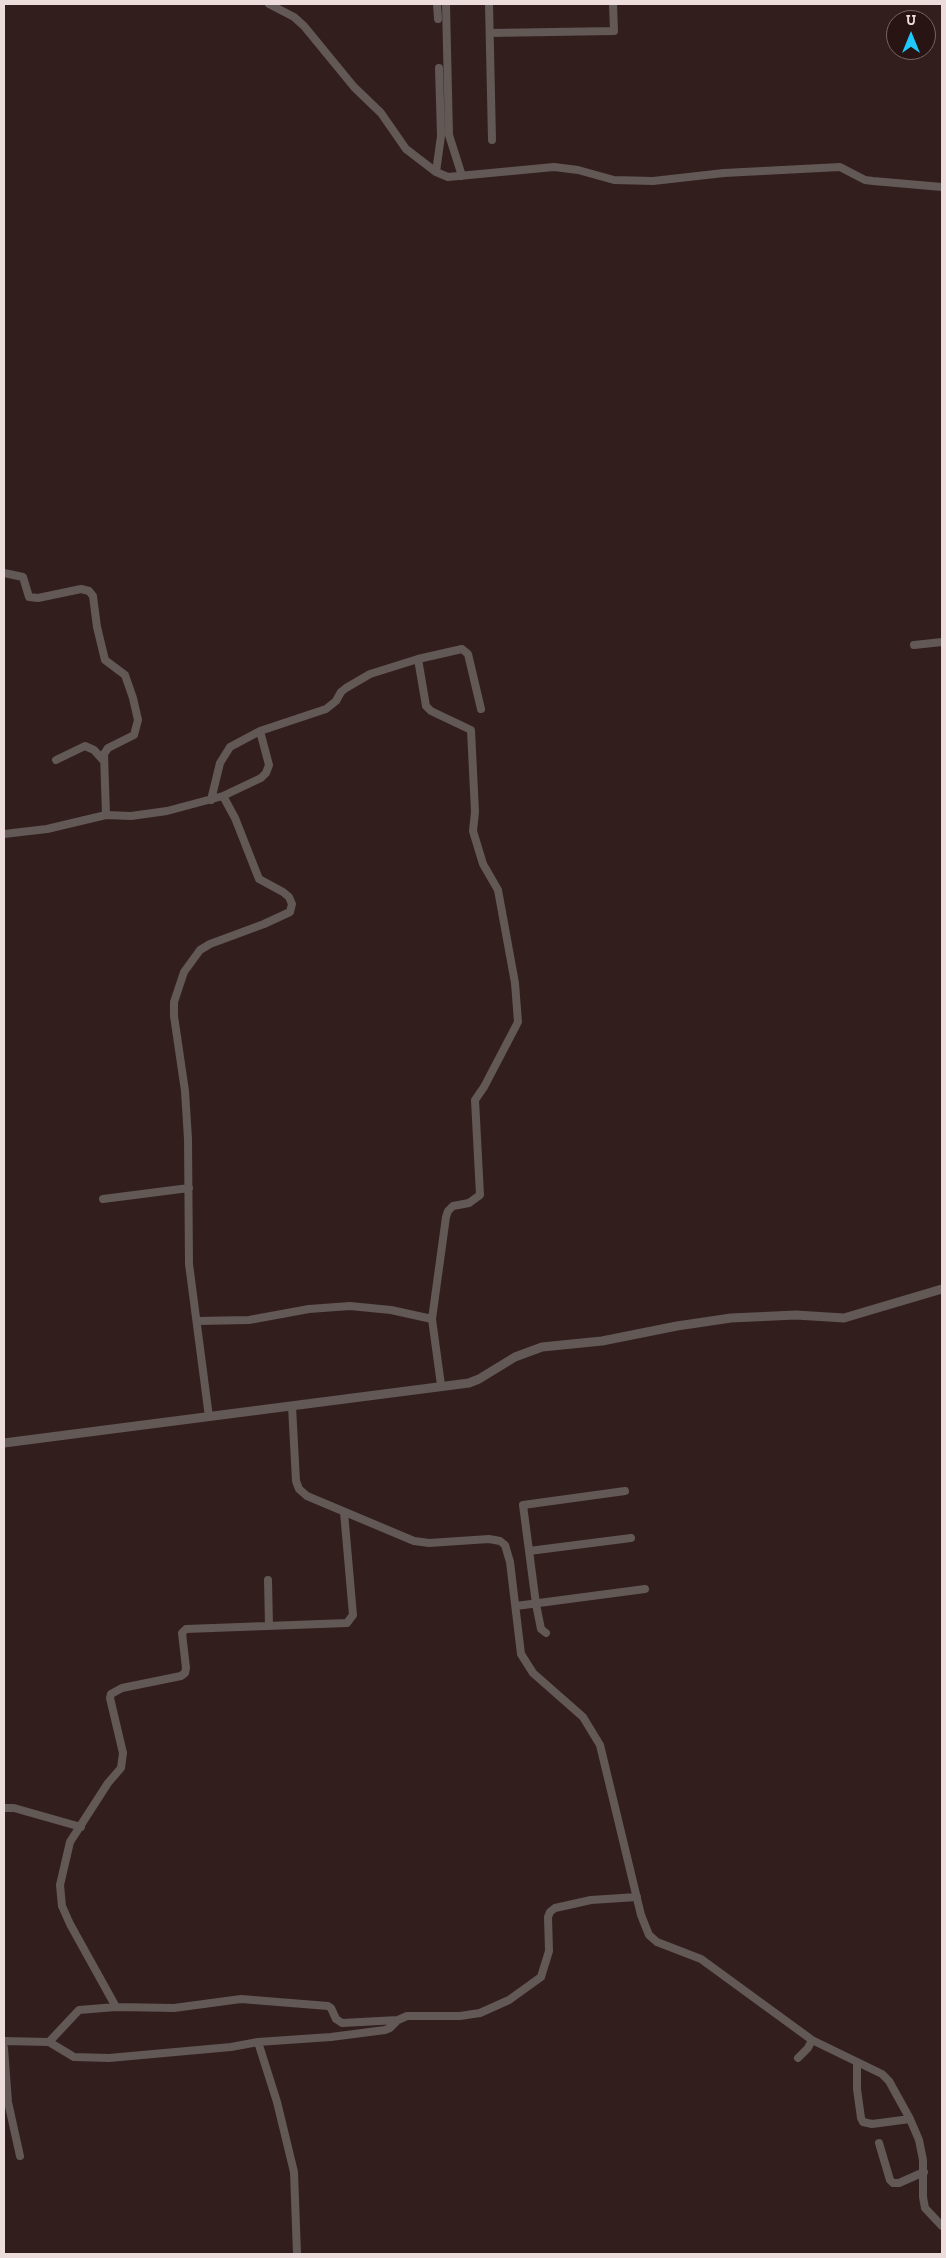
<!DOCTYPE html>
<html>
<head>
<meta charset="utf-8">
<style>
	body { margin:0 }
	#map { position:relative; width:946px; height:2258px; overflow:hidden; background:#321e1d; font-family:"Zilla Slab",serif }
	canvas { display:block }
	.frame { position:absolute; inset:0; border:5px solid #ecdddc; pointer-events:none }
	.north { position:absolute; left:886px; top:10px; width:50px; height:50px; box-sizing:border-box; background:#281513; border:1px solid #766563; border-radius:50%; rotate:0deg; font-size:14px; font-weight:700; line-height:20px; text-align:center; color:#ecdddc }
	.north::after { content:''; display:block; margin:auto; width:18px; height:22px; background:#1ec9fd; clip-path:polygon(50% 0,100% 100%,50% 72%,0 100%) }
</style>
</head>
<body>
<div id="map">
<canvas width="946" height="2258"></canvas>
<div class="frame"></div>
<div class="north">U</div>
</div>
<script>
const g = document.querySelector('canvas').getContext('2d');
g.lineJoin = 'round';
const shape = rows => new Path2D(rows.map(r => 'M' + r).join(''));
function strokePath(path, color, width, dash) { g.strokeStyle = color; g.lineWidth = width; g.lineCap = dash ? 'butt' : 'round'; g.setLineDash(dash || []); g.stroke(path); }
const minor = shape([
	[269,4,294,17,304,26,354,87,381,113,406,149,436,172,448,177,554,167,578,170,614,180,653,181,724,173,840,167,865,180,873,181,942,187],
	[437,4,438,19],
	[446,4,449,135,462,176],
	[489,4,492,140],
	[490,33,614,31,613,4],
	[436,172,441,136,439,68],
	[4,573,23,577,29,597,38,598,81,589,89,591,93,596,97,627,105,660,125,675,133,698,138,720,134,735,108,748,104,754,106,815],
	[914,645,942,642],
	[418,659,426,706,431,711,471,730,475,812,473,831,483,864,498,890,515,983,518,1022,484,1087,475,1100,480,1195,469,1203,453,1206,448,1211,446,1217,432,1319,441,1385],
	[56,760,85,746,94,750,103,760],
	[223,796,261,778,266,773,269,765,260,731],
	[211,800,220,763,230,747,260,731,326,709,336,701,341,692,346,688,370,674,418,659,462,649,468,654,481,709],
	[4,834,47,829,106,815,131,816,167,811,223,796,235,818,259,879,283,892,289,897,292,904,290,912,264,924,210,944,200,950,184,972,174,1002,174,1016,185,1091,188,1139,189,1264,209,1417],
	[103,1199,189,1188],
	[197,1321,249,1320,309,1309,350,1306,391,1310,432,1319],
	[292,1406,296,1481,299,1489,307,1496,414,1541,429,1543,489,1539,500,1541,505,1545,510,1562,521,1654,533,1673,583,1717,600,1745,641,1915,649,1935,657,1942,701,1959,812,2040,882,2074,889,2081,910,2119,919,2140,923,2160,923,2197,925,2208,942,2226],
	[344,1512,353,1615,347,1623,186,1629,182,1633,186,1668,185,1673,181,1676,122,1688,111,1694,110,1698,123,1753,121,1768,108,1783,70,1842,60,1885,62,1906,70,1924,116,2007,174,2008,241,1999,328,2006,331,2008,336,2019,342,2023,398,2020],
	[529,1551,631,1538],
	[268,1580,269,1626],
	[516,1606,645,1589],
	[546,1633,541,1629,536,1604,523,1505,625,1491],
	[4,1808,14,1808,81,1827],
	[4,2041,49,2042,74,2057,109,2058,231,2047,258,2042,331,2037,385,2030,390,2028,398,2020,407,2016,460,2016,480,2013,509,2000,541,1977,549,1951,548,1917,550,1912,555,1908,591,1900,637,1897],
	[49,2042,79,2010,116,2007],
	[258,2042,277,2102,294,2172,297,2254],
	[4,2048,8,2102,20,2156],
	[798,2058,808,2048,812,2040],
	[857,2062,857,2089,861,2118,863,2122,872,2124,910,2119],
	[879,2143,890,2180,893,2183,899,2183,924,2172]
]);
const tertiary = shape([
	[4,1443,469,1383,479,1379,515,1357,542,1347,602,1341,677,1326,731,1318,796,1315,844,1318,942,1289]
]);
strokePath(minor, '#625856', 8);
strokePath(tertiary, '#625856', 9);
</script>
</body>
</html>
